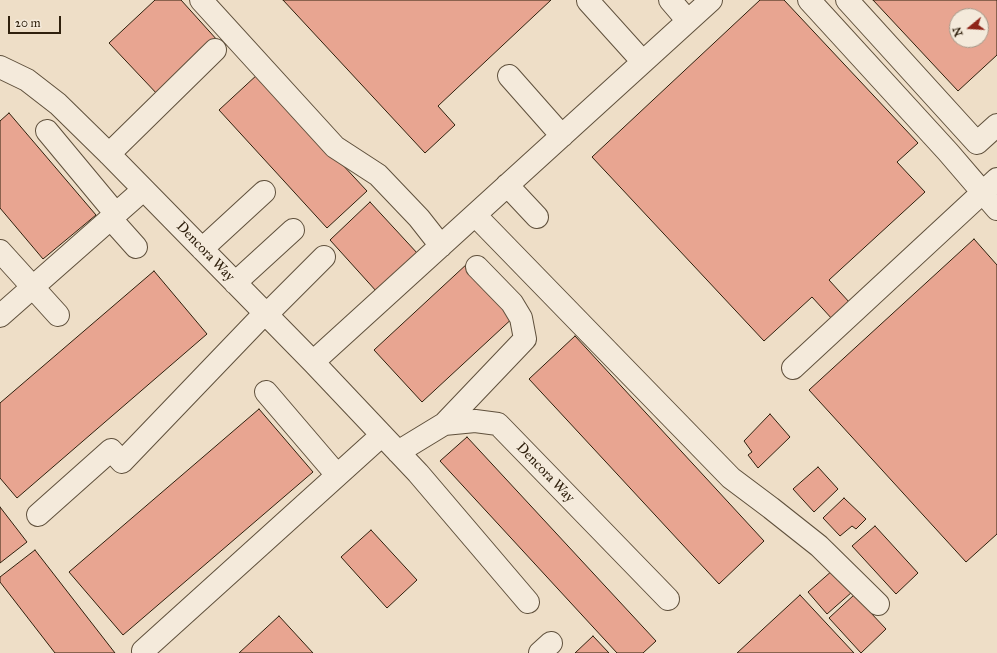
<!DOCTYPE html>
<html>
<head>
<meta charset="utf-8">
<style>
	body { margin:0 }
	#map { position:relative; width:997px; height:653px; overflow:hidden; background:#eedec7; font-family:"IM FELL Great Primer",serif }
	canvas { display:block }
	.north { position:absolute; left:949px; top:8px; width:40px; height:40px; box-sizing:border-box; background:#f4eadb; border:1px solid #a59989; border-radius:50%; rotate:252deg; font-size:11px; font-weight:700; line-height:16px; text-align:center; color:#2f200d }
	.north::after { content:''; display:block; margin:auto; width:14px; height:18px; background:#8f2418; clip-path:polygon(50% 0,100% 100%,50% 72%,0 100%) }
	.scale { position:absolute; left:8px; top:16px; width:53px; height:18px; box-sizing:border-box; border:2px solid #2f200d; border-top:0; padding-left:5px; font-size:12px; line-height:14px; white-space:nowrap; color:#2f200d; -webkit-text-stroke:3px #f4eadb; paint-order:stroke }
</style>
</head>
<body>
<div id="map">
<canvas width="997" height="653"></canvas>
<div class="north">N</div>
<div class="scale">20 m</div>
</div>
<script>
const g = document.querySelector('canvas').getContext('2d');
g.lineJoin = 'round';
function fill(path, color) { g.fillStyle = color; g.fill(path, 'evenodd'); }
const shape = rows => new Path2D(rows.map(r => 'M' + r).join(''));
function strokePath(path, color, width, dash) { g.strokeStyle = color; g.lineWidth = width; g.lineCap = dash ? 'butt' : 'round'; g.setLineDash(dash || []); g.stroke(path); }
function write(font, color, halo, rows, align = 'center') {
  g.font = font + ' "IM FELL Great Primer",serif'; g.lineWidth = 3; g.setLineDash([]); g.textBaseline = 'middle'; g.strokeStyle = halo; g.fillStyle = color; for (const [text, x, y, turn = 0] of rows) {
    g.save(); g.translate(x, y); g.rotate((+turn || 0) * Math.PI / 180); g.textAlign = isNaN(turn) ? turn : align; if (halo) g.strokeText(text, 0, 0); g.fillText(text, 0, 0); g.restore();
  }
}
const building = shape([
	[155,0,181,0,218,41,159,96,109,43,155,0],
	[283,0,551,0,438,106,455,125,425,153,283,0],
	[760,0,784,0,918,143,897,162,925,192,829,280,850,303,833,320,812,297,764,341,592,157,760,0],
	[873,0,997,0,997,55,958,91,873,0],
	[957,16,981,16,981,40,957,40,957,16],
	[258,74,367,191,327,228,219,110,258,74],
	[9,113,96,215,43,259,0,208,0,121,9,113],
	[370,202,418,254,377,292,330,240,370,202],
	[974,239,997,265,997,534,966,562,809,390,974,239],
	[468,263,516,315,422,402,374,350,468,263],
	[154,271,207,334,17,498,0,478,0,403,154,271],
	[575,336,764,541,719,584,529,379,575,336],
	[259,409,313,472,123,635,69,572,259,409],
	[770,414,790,437,758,468,748,455,752,452,744,441,770,414],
	[467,437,656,641,643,653,617,653,440,461,467,437],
	[818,467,838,489,814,512,793,489,818,467],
	[844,498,866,519,856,529,852,526,840,536,823,518,844,498],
	[0,507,27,542,0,563,0,507],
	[875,526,918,573,896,594,852,546,875,526],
	[371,530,417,580,387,608,341,557,371,530],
	[35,550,115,653,55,653,0,582,0,577,35,550],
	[833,570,852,592,827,614,808,592,833,570],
	[800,595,854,653,737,653,800,595],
	[854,595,886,629,861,653,829,618,854,595],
	[279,616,313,653,239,653,279,616],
	[593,636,609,653,575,653,593,636]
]);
const minor = shape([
	[201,0,335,147,378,175,419,218,441,246],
	[670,0,688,21],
	[809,0,948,152,997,209],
	[847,0,977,143,997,125],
	[588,1,643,62],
	[0,67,27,80,58,104,109,154,313,362,418,473,528,602],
	[509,76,562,136],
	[47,131,116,214],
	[109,154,215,50],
	[507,185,537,217],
	[475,215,731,478,771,508,819,546,878,604],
	[111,219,136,247],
	[202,249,264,192],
	[0,251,58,315],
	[235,283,293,230],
	[0,316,143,190],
	[313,362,711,0],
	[793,368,997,179],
	[266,392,337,475],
	[444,424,525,339,521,318,512,303,477,267],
	[398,452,444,424,475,421,498,424,668,599],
	[38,515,111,450,122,462,264,314,274,307,324,257],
	[143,651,382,435],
	[540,653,551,643]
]);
const streetNames = [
	["Dencora Way",205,252,46],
	["Dencora Way",545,473,46]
];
fill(building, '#e8a591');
strokePath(building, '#2f200d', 1);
strokePath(minor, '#5f503c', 24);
strokePath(minor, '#f4eadb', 22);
write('14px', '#2f200d', '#f4eadb', streetNames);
</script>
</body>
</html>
